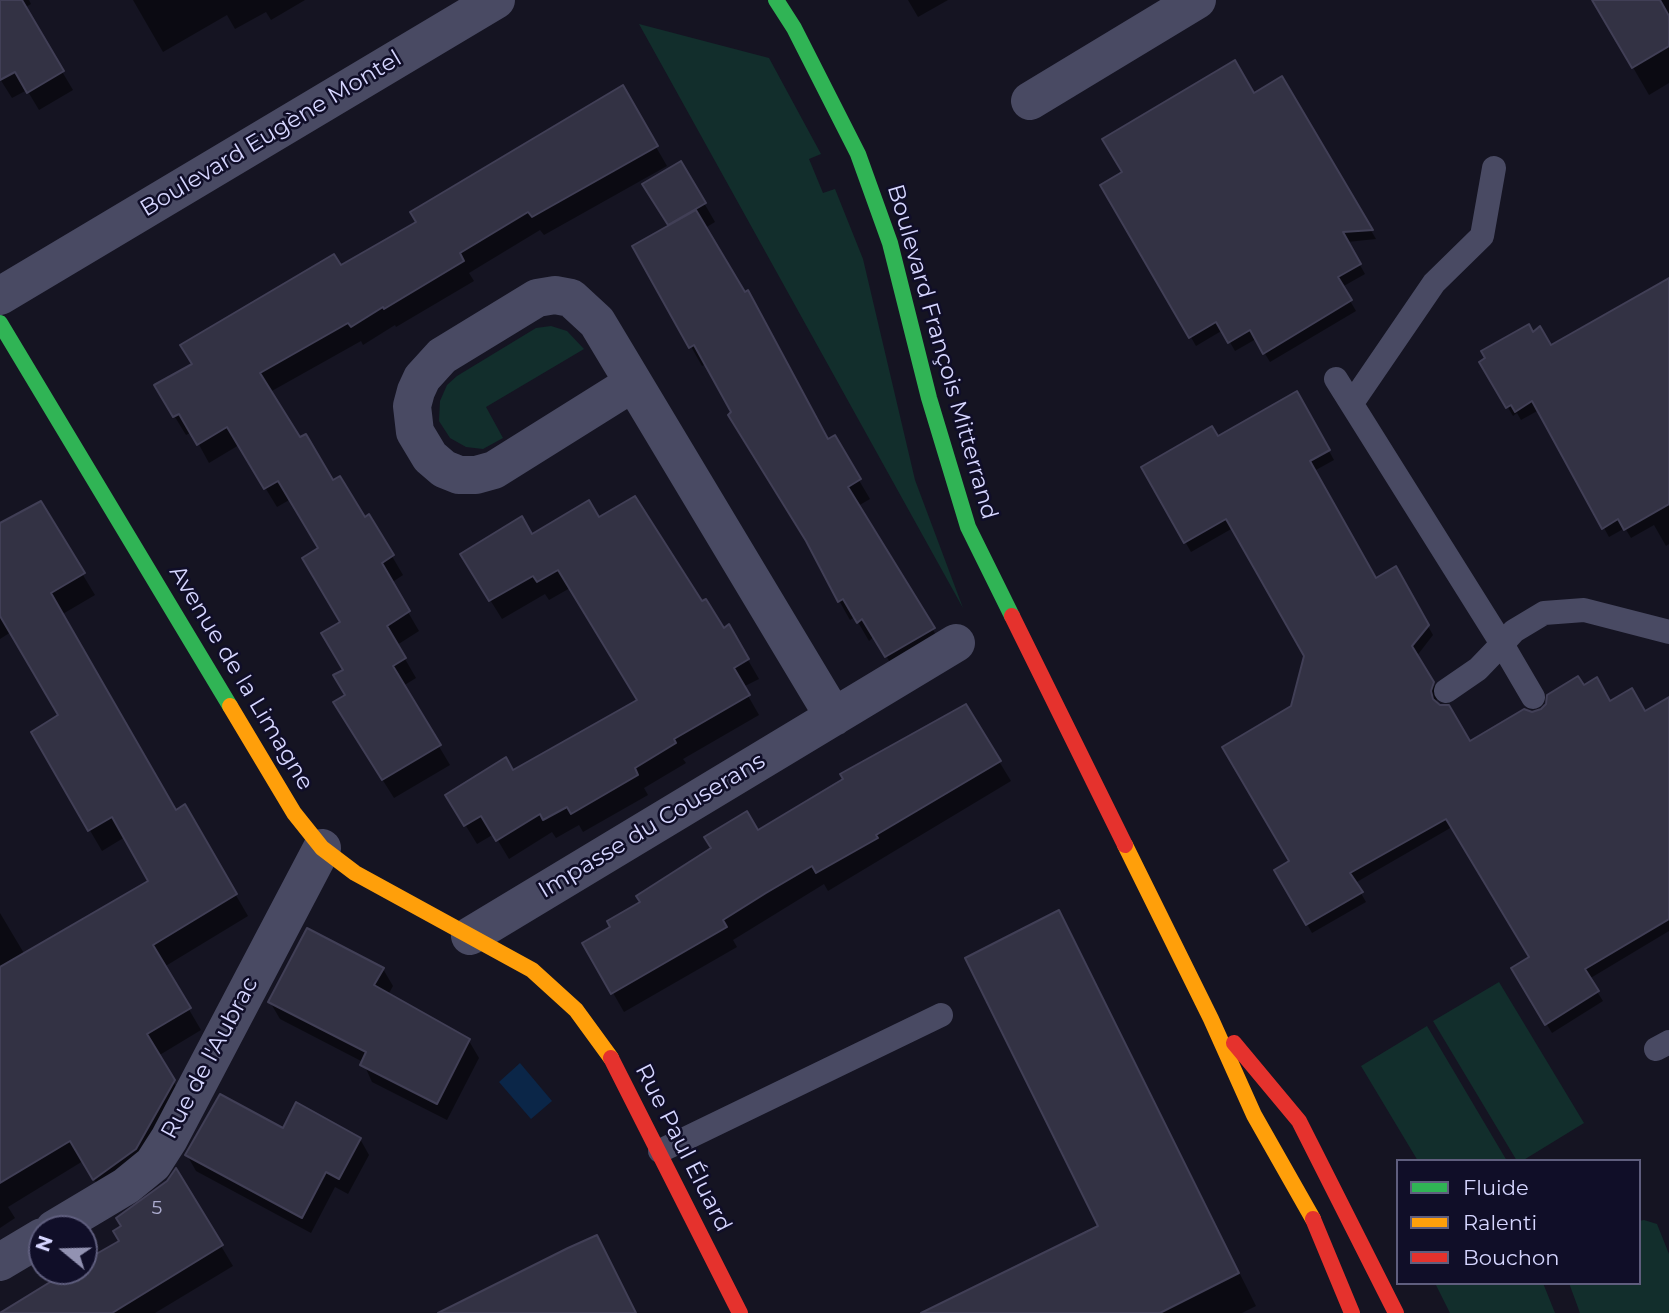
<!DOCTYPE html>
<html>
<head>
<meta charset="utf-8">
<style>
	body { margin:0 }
	#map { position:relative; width:1669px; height:1313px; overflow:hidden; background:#151422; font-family:Montserrat,sans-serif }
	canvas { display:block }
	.legend { position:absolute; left:1396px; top:1159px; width:245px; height:126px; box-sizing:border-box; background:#100e28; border:2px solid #5f5e7e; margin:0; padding:9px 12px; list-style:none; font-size:21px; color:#d6d6ff }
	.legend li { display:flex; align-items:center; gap:14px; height:35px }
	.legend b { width:35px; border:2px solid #5f5e7e }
	.north { position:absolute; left:28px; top:1215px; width:70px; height:70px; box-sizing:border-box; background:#100e28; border:2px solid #5f5e7e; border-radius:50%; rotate:289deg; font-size:19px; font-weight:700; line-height:28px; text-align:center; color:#d6d6ff }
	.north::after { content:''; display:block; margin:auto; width:24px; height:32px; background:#9292b2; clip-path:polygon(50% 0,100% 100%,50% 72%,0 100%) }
</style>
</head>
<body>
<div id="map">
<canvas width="1669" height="1313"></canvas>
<ul class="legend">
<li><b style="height:9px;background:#30b455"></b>Fluide</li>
<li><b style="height:9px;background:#ff9f0a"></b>Ralenti</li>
<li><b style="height:9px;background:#e5322d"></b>Bouchon</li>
</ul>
<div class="north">N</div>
</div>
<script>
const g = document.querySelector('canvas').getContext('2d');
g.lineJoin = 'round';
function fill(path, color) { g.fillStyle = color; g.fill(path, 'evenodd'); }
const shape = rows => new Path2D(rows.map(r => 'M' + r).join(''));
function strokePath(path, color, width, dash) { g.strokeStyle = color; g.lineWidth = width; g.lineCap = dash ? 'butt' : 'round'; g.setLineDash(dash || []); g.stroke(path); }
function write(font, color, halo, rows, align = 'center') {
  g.font = font + ' Montserrat,sans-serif'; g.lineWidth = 5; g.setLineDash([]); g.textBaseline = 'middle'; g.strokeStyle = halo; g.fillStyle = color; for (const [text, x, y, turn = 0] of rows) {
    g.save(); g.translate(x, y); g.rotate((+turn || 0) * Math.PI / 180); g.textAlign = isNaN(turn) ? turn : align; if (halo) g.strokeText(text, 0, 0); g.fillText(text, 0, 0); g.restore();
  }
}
const green = shape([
	[639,24,769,58,821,154,809,159,823,193,835,189,863,259,915,480,963,608],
	[551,326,567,331,584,349,486,407,503,438,483,449,466,447,450,438,439,421,440,401,447,385,457,376,536,328],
	[1499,982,1584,1123,1522,1161,1517,1161,1433,1021],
	[1427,1026,1507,1161,1418,1161,1361,1066],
	[1644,1220,1657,1224,1669,1254,1669,1313,1580,1313,1569,1283,1639,1283,1639,1221],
	[1435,1283,1543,1283,1555,1313,1450,1313]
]);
const water = shape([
	[520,1063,552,1101,531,1119,499,1082]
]);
const shadow = shape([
	[0,0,29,0,31,4,24,8,73,90,39,110,27,90,12,98,0,79],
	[133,0,305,0,271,20,266,12,235,29,227,15,163,52],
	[908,0,948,0,918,17],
	[1594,0,1669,0,1669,83,1649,95],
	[1281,79,1376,239,1347,242,1365,274,1342,287,1356,311,1270,362,1256,339,1235,351,1223,330,1196,346,1103,186],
	[622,88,667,166,544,235,540,230,469,273,474,281,396,327,395,325,363,345,361,341,270,392,299,440,333,483,364,520,369,517,403,575,391,583,419,631,397,645,416,678,403,686,450,765,394,798,346,722,342,623,320,549,291,499,277,507,239,445,209,463,192,432,186,435,156,386,340,268,418,222],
	[681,163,715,222,705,228,828,441,834,438,870,499,858,506,944,648,897,675,875,636,869,641,855,617,850,620,706,364,702,366,635,247,670,227,655,203],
	[1669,280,1669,544,1666,546,1654,525,1631,538,1625,528,1609,537,1539,410,1521,420,1517,413,1513,416,1481,362,1533,334,1551,348],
	[1297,393,1334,460,1314,471,1376,580,1401,578,1433,635,1416,657,1439,693,1436,702,1447,707,1470,743,1583,687,1610,704,1645,713,1669,701,1669,931,1589,979,1603,1001,1552,1033,1513,969,1531,957,1452,827,1355,883,1366,902,1312,933,1276,870,1291,862,1292,707,1306,656,1233,528,1191,552,1143,468,1218,438],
	[40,504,95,595,61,615,175,812,184,806,248,916,164,967,201,1030,158,1056,186,1103,107,1200,83,1161,8,1207,15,1218,0,1228,0,913,25,955,150,882,125,837,102,851,33,733,60,716,11,632,0,639,0,525],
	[598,519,702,604,723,630,729,627,759,679,743,687,759,715,683,759,686,763,644,788,648,795,583,832,579,825,556,838,552,832,509,859,494,834,477,844,447,795,513,772,639,701,570,588,549,600,545,594,502,619,474,574,531,536],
	[965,706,1011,781,828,891,824,884,733,940,737,947,624,1012,585,944,758,832],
	[1059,913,1256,1306,1242,1313,926,1313,1100,1227],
	[383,969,393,986,388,995,469,1041,479,1058,447,1120,372,1082,363,1062,280,1019,270,1002],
	[360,1139,369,1155,348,1194,335,1187,311,1233,196,1171,187,1155],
	[176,1171,233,1266,155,1313,31,1313,71,1271,84,1271,84,1263,121,1242]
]);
const building = shape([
	[0,0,22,0,64,71,27,93,15,72,0,80,0,0],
	[1592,0,1660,0,1669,16,1669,46,1632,68,1592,0],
	[1235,60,1254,93,1282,76,1373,230,1343,232,1361,264,1338,277,1352,300,1263,354,1250,330,1228,343,1216,322,1189,338,1100,185,1122,172,1102,139,1235,60],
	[623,85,658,146,532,217,528,212,460,253,464,261,384,309,383,307,351,327,348,323,260,373,300,437,306,434,333,480,340,476,365,517,369,514,394,555,382,563,410,611,387,626,406,658,393,666,441,745,382,780,333,702,345,695,333,675,343,670,321,633,340,622,302,558,318,548,278,481,264,489,227,427,197,445,179,414,173,417,154,385,192,364,180,345,334,254,341,265,416,222,410,212,623,85],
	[681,161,706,203,668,225,642,184,681,161],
	[696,210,745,292,748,290,828,439,835,435,861,479,848,487,935,628,885,657,862,619,857,623,843,599,838,602,806,541,728,415,731,412,694,345,689,348,632,246,696,210],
	[1669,278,1669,504,1624,530,1618,519,1602,529,1532,401,1515,412,1511,405,1506,408,1479,362,1485,358,1481,351,1529,324,1533,332,1540,326,1551,345,1669,278],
	[1297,391,1330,450,1310,461,1376,578,1396,566,1429,625,1412,646,1434,682,1431,691,1433,699,1440,705,1449,705,1470,741,1524,709,1532,712,1541,709,1546,704,1547,695,1578,676,1584,685,1597,677,1610,701,1632,688,1645,711,1669,697,1669,919,1585,969,1599,991,1545,1025,1511,968,1529,957,1446,819,1350,873,1363,892,1306,925,1274,870,1289,861,1222,747,1291,706,1304,656,1226,519,1184,543,1141,467,1212,426,1218,436,1297,391],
	[635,496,702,601,706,599,724,628,729,624,749,659,734,668,750,695,674,739,676,743,635,768,638,775,571,814,567,807,543,820,540,814,496,841,481,816,464,826,445,795,506,757,513,770,637,700,558,570,537,582,533,576,489,601,460,554,522,516,532,534,589,500,599,517,635,496],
	[41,501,85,573,51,593,176,810,185,804,237,894,153,945,191,1008,147,1034,175,1080,136,1149,93,1180,70,1141,0,1183,0,967,148,881,112,817,88,831,31,732,58,715,0,616,0,523,41,501],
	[966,704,1001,761,876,835,878,838,816,873,812,866,766,893,723,920,727,927,611,994,582,943,610,927,607,921,640,902,636,896,711,848,704,837,747,811,758,830,843,779,840,774,966,704],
	[1059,910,1239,1273,1160,1313,921,1313,1098,1226,965,958,1059,910],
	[307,928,384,968,374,985,470,1039,437,1104,360,1065,366,1052,268,1002,307,928],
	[220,1094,283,1128,296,1102,361,1138,339,1179,326,1172,302,1218,185,1155,220,1094],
	[176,1168,223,1245,112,1313,0,1313,68,1271,84,1271,84,1261,119,1241,113,1231,121,1226,116,1218,167,1181,176,1168],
	[597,1235,636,1313,438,1313,568,1248,597,1235]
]);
const lane = shape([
	[1336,379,1502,644,1478,669,1446,691],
	[1352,403,1434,283,1482,236,1494,168],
	[1533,697,1502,644,1514,631,1544,613,1584,610,1669,632],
	[1656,1049,1669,1042],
	[660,1151,941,1015]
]);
const street = shape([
	[1030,101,1197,0],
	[0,296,496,0],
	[633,383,494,470,476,475,459,475,444,469,430,457,415,432,412,406,416,391,422,378,442,356,537,298,555,295,571,298,597,322,834,717],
	[470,936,956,643],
	[54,1229,126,1186,153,1164,169,1139,322,848],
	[0,1262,42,1237]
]);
const fast = shape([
	[776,0,794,28,858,154,890,243,929,398,968,527,1012,616],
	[0,323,230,706]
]);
const slow = shape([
	[230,706,294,813,322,848,355,873,532,970,576,1010,611,1058],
	[1125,845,1211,1019,1254,1115,1313,1219]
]);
const jam = shape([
	[1012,616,1125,845],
	[1234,1043,1299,1121,1396,1313],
	[611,1058,740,1313],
	[1313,1219,1352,1313]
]);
const numberNames = [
	["5",157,1208]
];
const streetNames = [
	["Boulevard Eugène Montel",271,134,-31],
	["Boulevard François Mitterrand",942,352,74],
	["Avenue de la Limagne",241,678,59],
	["Impasse du Couserans",652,826,-31],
	["Rue de l'Aubrac",210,1058,-62],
	["Rue Paul Éluard",683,1148,63]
];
fill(green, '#122e2c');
fill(water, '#0b2648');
fill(shadow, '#0007');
fill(building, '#333244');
strokePath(building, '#413f56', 2);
strokePath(lane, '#494a63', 24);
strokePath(street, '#494a63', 38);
strokePath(fast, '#30b455', 16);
strokePath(slow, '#ff9f0a', 16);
strokePath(jam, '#e5322d', 16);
write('19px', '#adadd0', null, numberNames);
write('23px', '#d6d6ff', '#100e28', streetNames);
</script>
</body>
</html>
